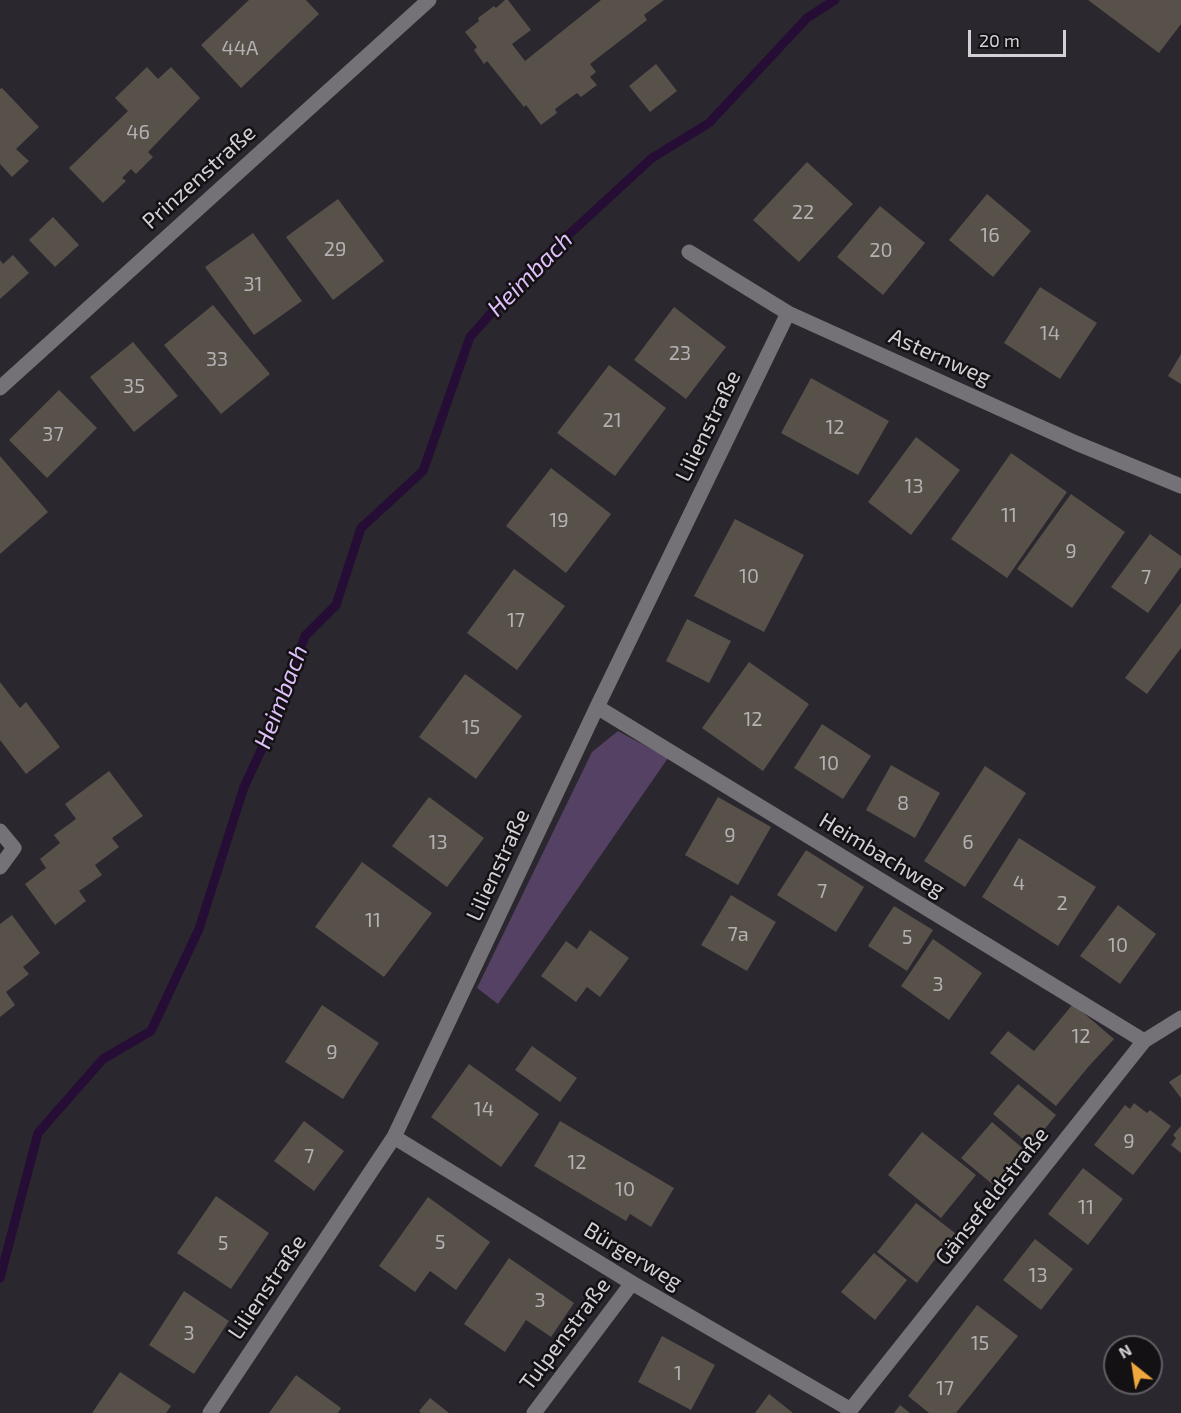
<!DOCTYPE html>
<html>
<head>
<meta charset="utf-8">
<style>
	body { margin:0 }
	#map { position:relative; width:1181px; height:1413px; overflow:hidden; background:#2b272e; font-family:"Exo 2",sans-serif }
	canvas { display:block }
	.north { position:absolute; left:1103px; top:1335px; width:60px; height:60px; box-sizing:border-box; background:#131114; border:2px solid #605e62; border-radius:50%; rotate:330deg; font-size:16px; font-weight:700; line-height:24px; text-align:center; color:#d4d1d6 }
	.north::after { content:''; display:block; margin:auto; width:21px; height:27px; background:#efa73e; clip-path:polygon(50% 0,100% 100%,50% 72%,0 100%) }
	.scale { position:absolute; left:968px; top:30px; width:98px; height:27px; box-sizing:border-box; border:3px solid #d4d1d6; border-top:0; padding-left:8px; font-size:18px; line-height:21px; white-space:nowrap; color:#d4d1d6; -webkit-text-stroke:4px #131114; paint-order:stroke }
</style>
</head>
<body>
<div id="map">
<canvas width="1181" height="1413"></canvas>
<div class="north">N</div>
<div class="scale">20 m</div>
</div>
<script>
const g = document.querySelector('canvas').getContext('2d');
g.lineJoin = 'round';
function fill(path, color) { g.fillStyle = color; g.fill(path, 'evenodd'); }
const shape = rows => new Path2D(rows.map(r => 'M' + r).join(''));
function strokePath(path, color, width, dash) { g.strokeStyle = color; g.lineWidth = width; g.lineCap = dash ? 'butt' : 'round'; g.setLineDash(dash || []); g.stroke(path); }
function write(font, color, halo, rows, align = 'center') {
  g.font = font + ' "Exo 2",sans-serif'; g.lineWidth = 5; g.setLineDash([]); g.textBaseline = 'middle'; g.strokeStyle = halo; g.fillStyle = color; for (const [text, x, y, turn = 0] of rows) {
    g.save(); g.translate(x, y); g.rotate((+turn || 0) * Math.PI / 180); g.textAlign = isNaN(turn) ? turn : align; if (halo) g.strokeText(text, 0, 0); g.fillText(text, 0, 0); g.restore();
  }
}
const green = shape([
	[618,731,668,758,498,1004,477,988,592,752]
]);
const stream = shape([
	[0,1278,38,1133,103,1059,151,1031,199,929,244,787,272,727,305,636,336,605,361,528,423,471,470,337,526,274,652,158,709,123,807,18,835,0]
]);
const building = shape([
	[249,0,306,0,319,14,241,88,201,45],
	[505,0,508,0,531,30,512,44,525,61,601,0,664,0,644,15,647,20,590,64,596,72,590,77,597,85,581,97,577,93,555,109,557,113,541,125,526,105,524,107,487,61,484,64,474,50,477,47,465,32,479,21,478,18,494,6,496,8],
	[1088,0,1181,0,1181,24,1159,53],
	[656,64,677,91,650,112,629,86],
	[147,67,158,79,171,67,200,98,148,152,153,157,136,174,131,169,122,178,126,181,103,203,69,168,128,111,115,98],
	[2,88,39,127,16,149,29,161,12,177,0,164,0,89],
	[807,162,853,204,799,262,753,220],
	[987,194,1031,231,993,277,949,240],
	[338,199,384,261,333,300,286,237],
	[880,206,925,243,883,295,837,257],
	[53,217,79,245,55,267,29,240],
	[253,233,302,301,254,335,205,267],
	[13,255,29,273,0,299,0,260,3,264],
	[1040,287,1097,323,1060,379,1004,343],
	[213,305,270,374,221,414,164,345],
	[674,307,726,347,686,399,634,360],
	[133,342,178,396,134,432,90,377],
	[1181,354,1181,384,1168,376],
	[609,365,666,408,615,476,557,433],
	[811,378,889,421,858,475,781,433],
	[59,390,97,428,47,478,9,440],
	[916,437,960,470,911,535,868,502],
	[1011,453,1067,492,1007,578,951,539],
	[0,456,48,512,0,554],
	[551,468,611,514,566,573,506,526],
	[1071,494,1125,532,1072,608,1017,569],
	[735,519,804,555,764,632,694,596],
	[1150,534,1181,556,1181,567,1148,613,1111,587],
	[514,569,565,606,517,670,467,633],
	[1181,603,1181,648,1147,694,1125,678],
	[687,619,731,641,709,683,666,661],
	[749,662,809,704,763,771,702,728],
	[465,674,522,716,476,779,419,737],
	[0,682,20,708,26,702,60,747,26,774,0,740],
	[822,724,871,756,843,799,794,768],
	[891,765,940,793,915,838,866,810],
	[985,766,1026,793,965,887,924,861],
	[109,771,143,816,112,838,119,847,95,865,102,875,79,891,86,901,55,925,25,884,46,868,40,859,60,843,54,835,76,819,65,804],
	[429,797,484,838,447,887,392,846],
	[718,797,771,827,738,885,685,855],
	[1019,838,1096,887,1058,946,982,897],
	[806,850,864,887,836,932,777,895],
	[362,862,432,913,384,977,315,927],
	[731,895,776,922,747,971,701,945],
	[1118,905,1156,934,1120,984,1080,956],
	[894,906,933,930,907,971,868,946],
	[12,915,40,953,23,967,29,974,6,992,15,1005,0,1017,0,924],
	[590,930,629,958,600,997,587,987,576,1002,541,976,566,941,577,949],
	[933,939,982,973,949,1020,901,986],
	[1073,1004,1114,1039,1089,1066,1056,1106,990,1053,1008,1031,1034,1051],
	[322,1005,379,1043,343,1099,285,1062],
	[532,1046,577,1078,560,1102,515,1070],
	[469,1064,539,1114,501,1167,431,1117],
	[1181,1074,1181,1098,1169,1082],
	[1018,1084,1056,1115,1031,1146,993,1114],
	[1134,1103,1147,1113,1150,1110,1171,1126,1133,1175,1094,1145,1125,1105,1130,1109],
	[304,1121,344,1151,314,1191,274,1161],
	[560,1121,674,1188,651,1227,630,1214,626,1221,534,1166],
	[992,1122,1027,1152,997,1188,961,1158],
	[1181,1126,1181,1153,1171,1145,1176,1138,1173,1135],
	[922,1132,976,1175,941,1218,888,1175],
	[1083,1168,1123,1199,1088,1245,1048,1214],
	[216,1196,269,1233,231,1289,177,1253],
	[428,1197,490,1242,456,1290,430,1271,415,1292,379,1266],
	[916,1203,955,1233,917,1283,877,1252],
	[1035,1239,1073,1269,1041,1310,1003,1280],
	[874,1253,907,1280,875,1320,841,1292],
	[509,1258,574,1303,551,1337,526,1320,505,1352,464,1324],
	[184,1291,229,1321,194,1374,149,1345],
	[977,1305,1018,1336,956,1413,929,1413,908,1396],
	[662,1336,715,1365,691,1410,638,1382],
	[120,1372,171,1406,166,1413,92,1413],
	[296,1375,341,1408,338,1413,269,1413],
	[769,1394,793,1413,755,1413],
	[430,1398,449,1413,421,1413,419,1411],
	[900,1405,910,1413,894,1413]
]);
const minor = shape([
	[689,252,788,313,1076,443,1181,486],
	[0,388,429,0],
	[597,707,1144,1041],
	[0,831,14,848,0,867],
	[394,1137,632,1283,851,1410],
	[210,1413,394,1137,597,707,788,313],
	[534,1413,632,1283],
	[848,1413,1144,1041,1181,1018]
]);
const numberNames = [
	["44A",240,48],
	["46",138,132],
	["22",803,212],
	["16",990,235],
	["29",335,249],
	["20",881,250],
	["31",253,284],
	["14",1050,333],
	["23",680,353],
	["33",217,359],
	["35",134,386],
	["21",612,420],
	["12",835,427],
	["37",53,434],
	["13",914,486],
	["11",1009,515],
	["19",559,520],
	["9",1071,551],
	["10",749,576],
	["7",1146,577],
	["17",516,620],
	["12",753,719],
	["15",471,727],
	["10",829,763],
	["8",903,803],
	["9",730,835],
	["13",438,842],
	["6",968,842],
	["4",1019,883],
	["7",822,891],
	["2",1062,903],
	["11",373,920],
	["7a",738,934],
	["5",907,937],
	["10",1118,945],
	["3",938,984],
	["12",1081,1036],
	["9",332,1052],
	["14",484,1109],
	["9",1129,1141],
	["7",309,1156],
	["12",577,1162],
	["10",625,1189],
	["11",1086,1207],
	["5",440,1242],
	["5",223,1243],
	["13",1038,1275],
	["3",540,1300],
	["3",189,1333],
	["15",980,1343],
	["1",678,1373],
	["17",945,1388]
];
const streetNames = [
	["Prinzenstraße",199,177,-42],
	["Asternweg",940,357,24],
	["Lilienstraße",708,426,-64],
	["Heimbachweg",882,855,31],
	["Lilienstraße",498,865,-65],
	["Gänsefeldstraße",992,1196,-52],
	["Bürgerweg",633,1256,31],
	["Lilienstraße",267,1287,-56],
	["Tulpenstraße",565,1334,-53]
];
const waterNames = [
	["Heimbach",530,274,-45],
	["Heimbach",281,697,-69]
];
fill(green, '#544163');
strokePath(stream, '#250d35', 9);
fill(building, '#57514a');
strokePath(minor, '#747276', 15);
write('20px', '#b5b1b3', null, numberNames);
write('22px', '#d4d1d6', '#131114', streetNames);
write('italic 24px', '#dfbff9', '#131114', waterNames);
</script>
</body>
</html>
